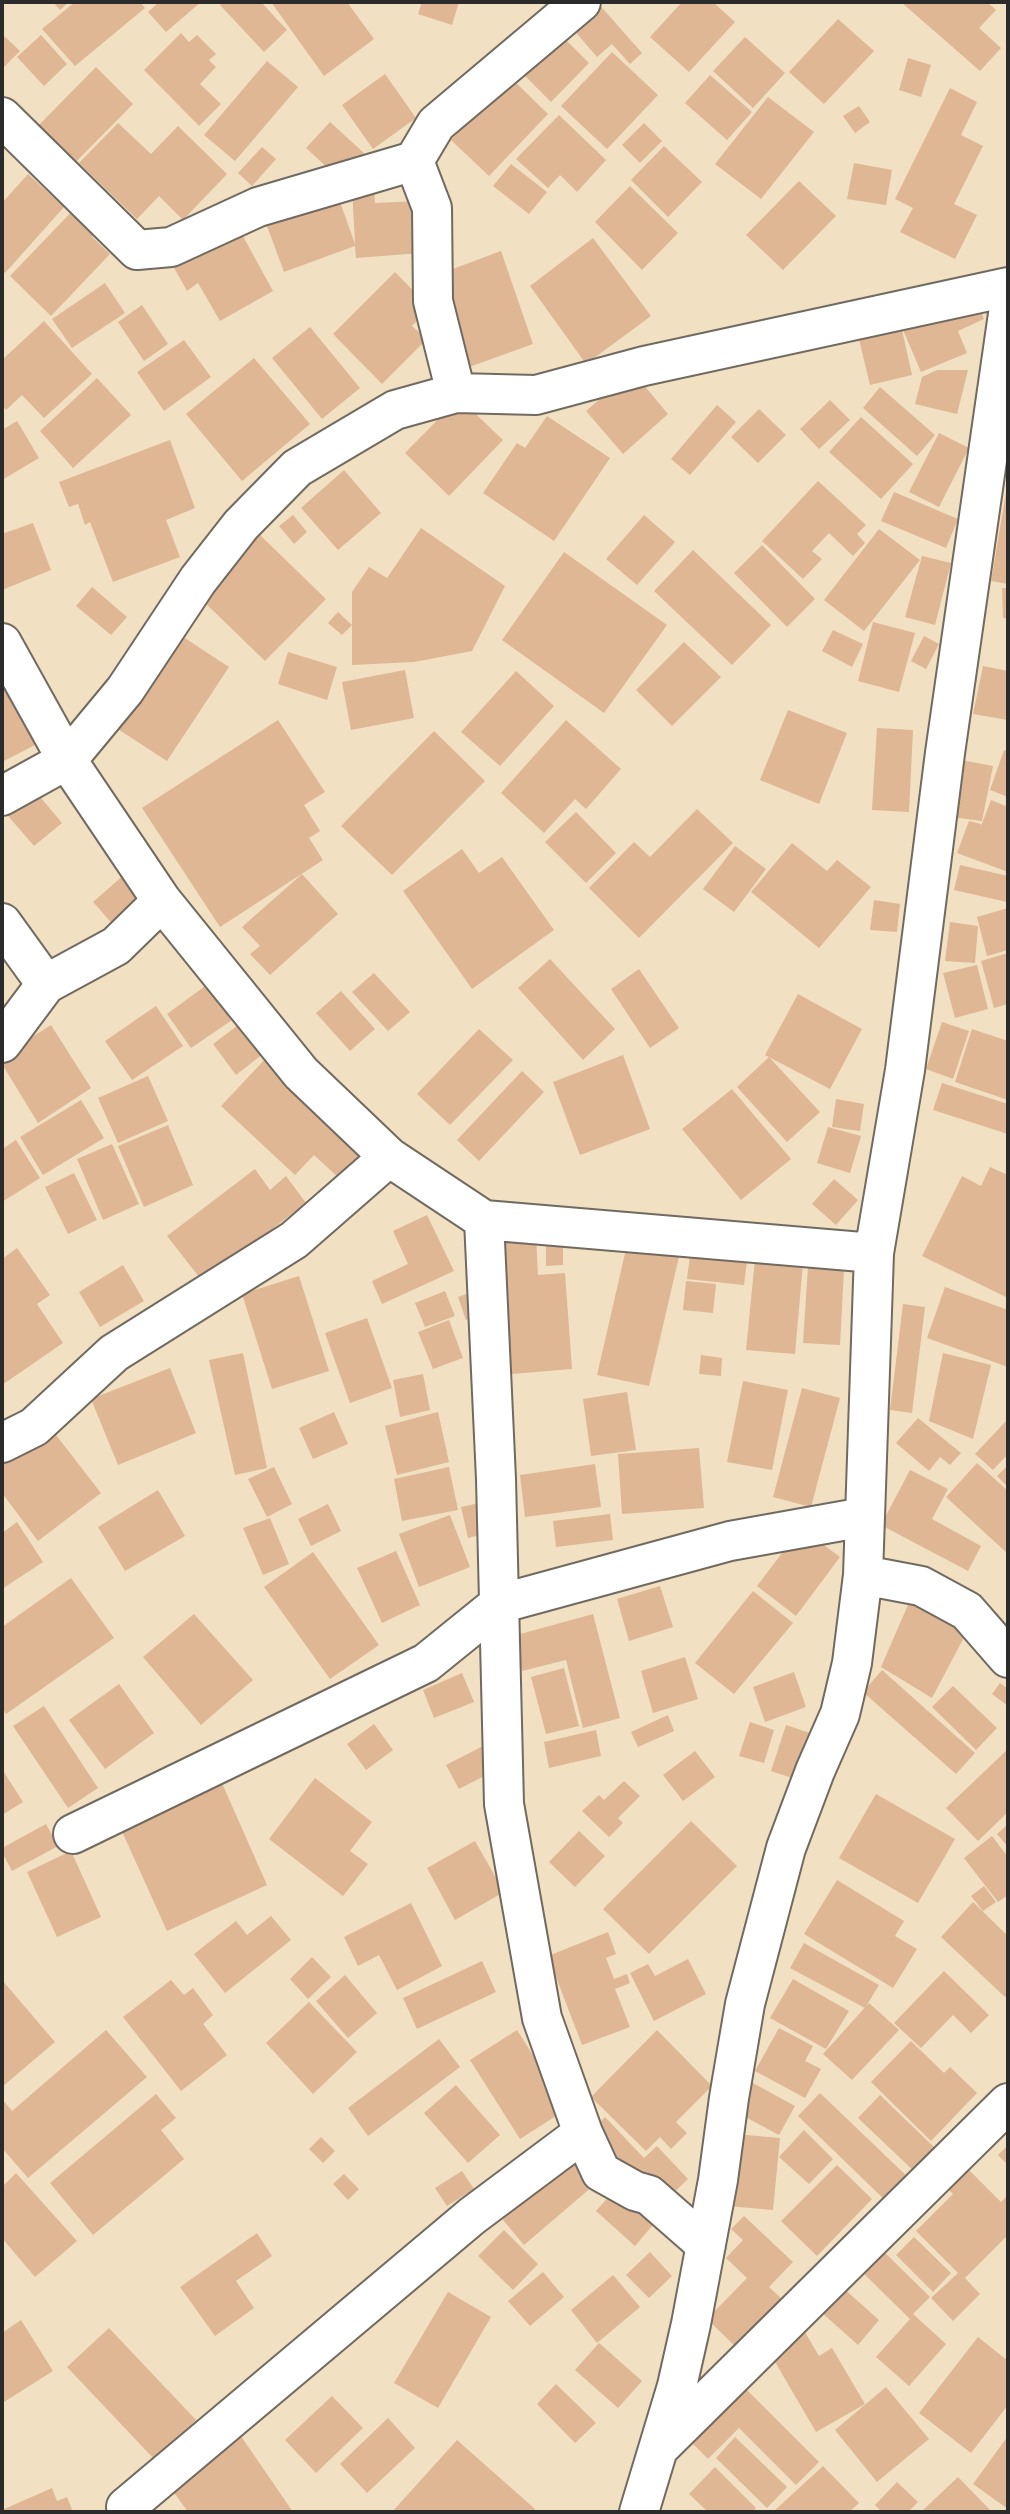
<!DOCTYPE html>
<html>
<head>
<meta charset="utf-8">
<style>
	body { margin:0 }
	#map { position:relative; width:1010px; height:2514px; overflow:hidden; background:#f1e0c2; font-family:"Shantell Sans",sans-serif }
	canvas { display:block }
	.frame { position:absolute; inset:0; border:4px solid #2b2b2b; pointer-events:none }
</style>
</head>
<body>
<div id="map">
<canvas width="1010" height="2514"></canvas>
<div class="frame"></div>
</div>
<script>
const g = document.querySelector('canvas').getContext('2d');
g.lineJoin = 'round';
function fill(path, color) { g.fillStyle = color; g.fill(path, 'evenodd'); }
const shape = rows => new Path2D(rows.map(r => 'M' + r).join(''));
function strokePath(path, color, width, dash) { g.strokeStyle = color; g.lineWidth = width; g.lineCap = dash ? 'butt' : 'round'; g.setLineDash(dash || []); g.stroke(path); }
const building = shape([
	[53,2,69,2,60,10],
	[75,2,140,2,145,8,75,66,42,29],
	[159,2,201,2,166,32,148,12],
	[223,2,261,2,287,30,264,52,220,5],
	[271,2,347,2,374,39,324,76],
	[422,2,459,2,452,25,418,14],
	[597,2,642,53,630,64,612,44,597,57,567,22],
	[682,2,713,2,735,22,689,72,650,37],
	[901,2,987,2,996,10,979,28,1001,48,980,71],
	[838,19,874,51,824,104,789,72],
	[555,29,589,63,551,102,517,68],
	[181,33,189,42,197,35,216,54,209,60,216,67,200,84,221,104,199,126,144,70],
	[2,34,20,51,2,69],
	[41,35,67,64,44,86,17,57],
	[745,37,785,73,753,108,713,71],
	[612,52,658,95,607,149,561,106],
	[908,58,931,65,921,97,899,90],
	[267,61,298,87,235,161,204,135],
	[96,67,133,104,71,167,34,130],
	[385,74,416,118,373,149,342,105],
	[710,75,752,112,727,140,685,103],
	[510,77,548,114,489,176,451,140],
	[950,88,977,102,961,135,983,146,954,204,977,215,955,259,900,232,913,208,895,199],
	[768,97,814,132,761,199,715,164],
	[859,106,870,122,855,133,843,116],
	[559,115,606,160,577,192,560,175,548,188,516,159],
	[330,122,364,153,340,179,306,148],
	[118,123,151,154,178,126,227,174,183,220,159,196,137,219,79,163],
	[644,123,662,141,640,163,622,145],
	[664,146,702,182,668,217,631,180],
	[262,147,276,159,252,186,238,173],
	[854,163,892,170,886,205,847,199],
	[511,164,547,192,529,214,493,186],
	[28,174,64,207,5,273,2,270,2,203],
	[799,181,836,216,783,270,746,235],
	[374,185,375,203,418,201,421,253,356,258,355,246,284,272,263,215,335,188,355,244,352,187],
	[630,186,678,233,642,270,595,222],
	[78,205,101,227,92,237,110,254,51,316,10,276],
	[233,218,273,291,220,321,198,283,187,291,167,255],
	[593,238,651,316,586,364,530,286],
	[501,251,533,344,469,367,437,275],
	[395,272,430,308,412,326,427,339,382,384,333,334],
	[105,283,125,313,72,348,52,319],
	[974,294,984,319,958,331,967,353,921,372,901,325],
	[142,305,168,344,144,361,118,322],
	[44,321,92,374,44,418,22,395,6,410,2,405,2,360],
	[900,321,912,375,870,385,857,331],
	[310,327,360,388,322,419,272,358],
	[184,340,211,377,164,411,137,372],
	[254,358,310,424,242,481,186,414],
	[937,370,968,370,957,414,915,404,922,377],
	[632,371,668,414,623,454,586,411],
	[97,378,131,415,73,468,40,431],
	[880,387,935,435,917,456,863,408],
	[459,398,503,440,449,496,405,453],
	[830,400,850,420,819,449,800,429],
	[717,405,736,422,690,475,671,459],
	[759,409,786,435,758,463,731,437],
	[547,416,610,458,554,541,483,493,517,443,525,448],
	[861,417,913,464,881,499,829,452],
	[17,421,39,458,2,480,2,430],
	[939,433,969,448,939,507,909,492],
	[170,440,195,508,166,520,180,557,113,582,90,522,85,525,78,504,69,507,59,482],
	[344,470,381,513,338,550,301,508],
	[818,481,866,525,857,534,865,543,853,556,829,533,812,551,822,559,803,579,762,541],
	[1007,487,1008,487,1008,584,991,581],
	[894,492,958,519,946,548,881,521],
	[293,515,307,532,294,544,279,526],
	[644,515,675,542,637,585,606,559],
	[33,523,51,570,2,590,2,534],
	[421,528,505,586,472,651,414,662,352,665,352,592,369,567,387,578],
	[879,529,920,560,864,631,824,600],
	[260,535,326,599,265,661,199,597],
	[762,545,815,599,787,627,734,573],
	[693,550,771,625,732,665,654,591],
	[564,552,667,625,604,713,502,640],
	[922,556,951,563,935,625,905,617],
	[92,587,127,617,111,635,76,606],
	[1002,588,1008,588,1008,618,1003,618],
	[338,612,352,625,342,635,328,623],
	[873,622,915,633,899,692,858,681],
	[833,630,863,644,852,667,822,651],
	[174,631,229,667,167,761,113,726],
	[924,636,939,644,926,669,911,661],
	[684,642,721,677,672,726,636,690],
	[288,652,337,667,327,700,278,684],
	[983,666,1008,671,1008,720,973,714],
	[2,668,39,743,2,762],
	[405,670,414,718,351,730,342,682],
	[516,671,554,706,500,766,461,732],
	[788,710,847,733,819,804,760,780],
	[278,720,325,792,304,805,320,831,309,838,323,860,220,927,142,808],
	[566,720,621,769,586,809,575,799,544,833,501,793],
	[877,728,913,730,909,812,872,810],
	[434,731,485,781,392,875,341,826],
	[1004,750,1008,752,1008,797,990,790],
	[961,760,993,766,982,821,951,817],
	[31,786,62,823,34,846,3,810],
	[991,800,1008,807,1008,872,957,853,969,821,981,824,981,826],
	[697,809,733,843,639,938,589,888,634,842,650,857],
	[576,812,616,853,586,883,545,842],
	[792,843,827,871,837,860,871,887,819,948,751,892],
	[735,846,766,869,734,912,703,889],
	[462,849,479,873,502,857,554,930,472,989,403,891],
	[960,865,1008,876,1007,902,954,890],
	[125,874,148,901,117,929,93,902],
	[302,874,338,914,270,975,250,954,260,946,242,927],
	[874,900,900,904,897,932,870,930],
	[1008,908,1008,950,987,956,977,917],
	[950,922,978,926,975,963,945,961],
	[1008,953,1008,1004,994,1008,981,961],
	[550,959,615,1029,583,1060,518,988],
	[977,965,988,1009,955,1018,943,973],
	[639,969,679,1028,650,1048,611,989],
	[374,973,410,1012,388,1031,352,992],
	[212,981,238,1016,191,1048,167,1014],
	[341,991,375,1029,350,1051,316,1013],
	[798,994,862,1029,830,1089,765,1055],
	[156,1006,183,1046,132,1080,105,1041],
	[245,1020,268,1050,236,1075,213,1044],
	[942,1022,969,1031,953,1079,926,1069],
	[51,1025,91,1088,38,1123,2,1064,2,1056],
	[479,1029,513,1060,450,1125,417,1094],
	[972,1029,1008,1041,1008,1100,955,1082],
	[269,1055,369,1148,340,1179,314,1155,295,1175,221,1106],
	[623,1055,650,1129,580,1155,553,1082],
	[769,1057,820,1112,787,1142,737,1087],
	[522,1071,544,1092,479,1161,457,1140],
	[148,1076,168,1121,118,1143,98,1098],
	[942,1083,1008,1104,1008,1134,933,1110],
	[732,1089,791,1159,741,1200,682,1129],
	[836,1099,864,1104,860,1131,832,1127],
	[81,1100,104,1138,43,1175,20,1137],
	[168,1125,193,1185,144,1207,118,1146],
	[828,1127,861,1136,850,1173,817,1163],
	[16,1140,40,1178,2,1202,2,1149],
	[112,1144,139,1204,103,1220,77,1159],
	[990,1167,1008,1175,1008,1298,922,1256,962,1176,981,1186],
	[255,1169,270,1190,286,1176,306,1203,203,1282,167,1236],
	[74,1173,97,1220,68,1234,45,1187],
	[834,1179,858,1200,836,1225,812,1204],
	[427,1215,454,1271,382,1304,372,1281,408,1264,393,1231],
	[536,1235,538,1275,565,1273,572,1369,500,1375,489,1239],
	[629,1236,681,1248,649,1386,597,1375],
	[546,1239,563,1239,563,1265,546,1266],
	[691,1247,748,1253,744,1285,687,1279],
	[17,1248,50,1295,37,1304,63,1343,2,1385,2,1259],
	[755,1259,803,1263,795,1354,746,1350],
	[123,1265,144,1301,100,1327,79,1292],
	[808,1267,844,1269,840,1345,803,1343],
	[299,1276,329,1371,272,1389,242,1294],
	[686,1281,716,1284,713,1313,683,1310],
	[945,1287,1008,1310,1008,1367,927,1338],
	[477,1290,486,1312,466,1320,458,1297],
	[445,1291,455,1316,425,1327,415,1303],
	[903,1304,925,1307,912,1413,890,1410],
	[367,1318,392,1388,350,1403,325,1333],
	[449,1320,463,1358,433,1369,418,1332],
	[243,1353,267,1468,235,1475,209,1360],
	[943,1353,991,1365,973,1439,929,1421],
	[701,1355,722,1358,721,1376,699,1374],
	[170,1368,196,1433,118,1465,91,1399],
	[423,1374,430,1410,400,1417,393,1380],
	[743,1381,788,1390,772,1470,727,1462],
	[802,1388,840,1398,811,1507,773,1497],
	[627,1392,636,1450,591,1456,583,1399],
	[334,1412,348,1444,313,1459,299,1428],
	[438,1412,449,1462,397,1475,385,1426],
	[918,1418,961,1453,950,1465,940,1457,929,1471,896,1443],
	[1008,1419,1008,1454,993,1470,975,1454],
	[49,1426,101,1493,38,1541,2,1493,2,1463],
	[699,1448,704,1508,622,1514,618,1454],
	[977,1463,1008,1491,1008,1554,946,1497],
	[595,1464,601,1507,525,1517,520,1475],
	[1008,1465,1008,1487,997,1476],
	[274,1467,292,1504,267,1517,248,1479],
	[449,1467,458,1510,402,1521,394,1479],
	[910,1470,948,1489,932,1519,981,1546,968,1571,881,1525],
	[158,1490,185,1536,125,1571,98,1527],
	[489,1501,496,1531,468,1538,461,1507],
	[328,1504,341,1531,311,1546,298,1519],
	[610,1514,613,1540,556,1547,553,1521],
	[450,1515,470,1567,419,1587,399,1534],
	[270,1518,289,1564,263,1575,243,1528],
	[17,1522,43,1562,2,1589,2,1533],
	[801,1528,840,1557,796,1616,757,1586],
	[396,1551,420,1605,382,1623,357,1568],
	[313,1552,379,1645,330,1679,264,1587],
	[71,1578,114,1638,6,1714,2,1708,2,1627],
	[660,1586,673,1627,629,1641,617,1599],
	[753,1591,793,1623,734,1694,695,1663],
	[911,1598,970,1626,932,1698,881,1667],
	[194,1614,253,1680,201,1725,143,1657],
	[593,1614,620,1718,583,1728,566,1660,522,1671,513,1636],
	[685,1657,698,1699,653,1713,641,1671],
	[564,1668,579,1726,546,1734,531,1677],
	[882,1670,975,1753,956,1774,863,1692],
	[794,1672,806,1707,765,1722,753,1687],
	[462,1673,474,1702,434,1718,423,1690],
	[1000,1683,1008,1689,1008,1706,992,1694],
	[119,1684,154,1733,105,1769,69,1720],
	[953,1686,997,1728,976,1750,932,1707],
	[44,1706,98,1788,68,1808,13,1726],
	[668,1715,674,1731,638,1747,631,1732],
	[750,1722,774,1730,764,1763,739,1756],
	[374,1724,393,1750,366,1770,347,1744],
	[786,1725,822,1737,807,1783,771,1771],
	[596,1730,601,1756,549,1768,544,1742],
	[485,1745,498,1769,459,1789,446,1765],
	[1008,1749,1008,1812,978,1841,946,1808],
	[695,1751,715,1777,683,1801,663,1775],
	[2,1769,23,1802,2,1815],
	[315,1778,372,1822,350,1851,368,1864,343,1896,269,1839],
	[221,1781,267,1885,167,1931,120,1827],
	[624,1781,640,1796,618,1818,623,1823,609,1837,582,1811,599,1795,604,1800],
	[876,1794,955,1839,918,1903,839,1858],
	[691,1821,737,1866,649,1954,603,1909],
	[46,1824,58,1846,12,1871,2,1852,2,1848],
	[1008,1824,1008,1847,997,1834],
	[579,1831,605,1856,575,1887,549,1862],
	[992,1836,1008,1857,1008,1895,998,1902,964,1858],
	[475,1841,504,1892,455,1920,427,1868],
	[71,1851,101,1917,57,1937,27,1872],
	[837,1880,904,1921,895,1936,917,1949,893,1988,804,1934],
	[984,1886,996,1902,983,1911,971,1896],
	[973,1902,1008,1936,1008,1993,1005,1997,941,1937],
	[411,1903,442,1966,397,1990,379,1955,358,1966,344,1937],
	[271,1916,291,1940,225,1993,194,1954,236,1921,247,1935],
	[608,1932,616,1954,606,1958,614,1979,627,1974,630,1983,615,1989,630,2027,582,2045,548,1956],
	[804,1943,879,1985,865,2008,790,1968],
	[312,1957,331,1977,308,1999,290,1979],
	[688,1959,706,1994,654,2021,630,1973,648,1964,655,1976],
	[482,1961,496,1992,417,2029,403,1998],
	[944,1971,989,2015,971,2033,953,2015,921,2048,894,2023],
	[345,1975,377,2013,348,2038,316,2001],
	[793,1979,849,2011,826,2049,770,2018],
	[2,1980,55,2042,2,2087],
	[171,1980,184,1995,193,1988,213,2015,203,2024,227,2055,181,2091,123,2017],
	[309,2002,357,2052,313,2094,266,2043],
	[869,2003,899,2030,852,2080,823,2054],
	[779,2028,813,2046,805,2061,821,2069,805,2098,755,2071],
	[106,2030,147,2077,28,2178,2,2148,2,2099,12,2111],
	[517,2030,567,2109,520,2139,470,2060],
	[657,2030,712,2086,676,2122,687,2133,671,2149,660,2137,646,2151,591,2097],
	[439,2039,460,2067,368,2136,348,2108],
	[911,2041,944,2073,950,2067,977,2093,931,2141,871,2082],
	[751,2082,795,2106,779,2135,736,2112],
	[456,2085,500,2135,468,2163,424,2113],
	[820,2093,913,2182,890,2205,798,2116],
	[156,2094,176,2118,161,2130,184,2159,93,2235,50,2183],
	[880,2095,939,2152,917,2174,858,2118],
	[605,2117,644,2158,657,2146,688,2179,662,2204,591,2131],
	[804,2130,833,2159,809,2184,779,2157],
	[735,2134,780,2138,773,2210,727,2206],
	[321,2137,335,2151,323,2163,309,2149],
	[1008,2145,1008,2165,998,2155],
	[563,2150,593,2186,524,2245,493,2208],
	[837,2165,872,2199,817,2256,781,2221],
	[967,2168,1001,2202,1008,2195,1008,2235,965,2278,980,2294,953,2321,931,2298,958,2273,916,2231,953,2194,947,2188],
	[462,2171,474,2189,447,2206,435,2188],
	[16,2173,77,2241,35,2277,2,2238,2,2187],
	[344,2174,359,2189,348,2200,333,2184],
	[618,2186,657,2220,635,2246,596,2211],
	[744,2216,793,2262,769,2287,783,2300,737,2348,707,2319,747,2278,726,2258,743,2240,731,2229],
	[504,2230,538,2264,513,2290,478,2256],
	[257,2233,272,2256,236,2281,254,2308,215,2336,180,2287],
	[914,2237,951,2273,933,2292,896,2255],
	[874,2242,930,2297,913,2314,946,2344,909,2386,876,2357,910,2319,854,2264],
	[650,2252,672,2276,649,2298,626,2275],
	[543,2272,564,2297,530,2326,508,2301],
	[613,2275,640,2307,597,2343,571,2310],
	[842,2287,879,2320,858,2345,821,2312],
	[448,2292,491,2317,438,2408,394,2383],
	[21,2320,53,2371,4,2402,2,2398,2,2333],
	[799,2322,819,2356,832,2348,865,2404,816,2432,764,2343],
	[109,2328,196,2420,155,2460,67,2367],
	[978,2337,1008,2361,1008,2405,971,2453,919,2413],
	[599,2343,642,2381,618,2408,575,2370],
	[737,2380,819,2462,796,2485,739,2428,708,2459,683,2434],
	[556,2384,596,2423,575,2443,537,2404],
	[886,2387,929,2439,877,2482,835,2430],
	[332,2396,363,2428,316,2473,285,2440],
	[388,2418,415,2448,367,2493,340,2464],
	[234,2426,293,2512,188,2512,162,2476],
	[1008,2436,1008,2509,973,2484],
	[735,2437,787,2487,767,2508,716,2458],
	[457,2440,535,2509,533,2512,392,2512],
	[823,2466,859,2503,849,2512,773,2512],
	[715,2467,756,2508,752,2512,708,2512,689,2494],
	[958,2477,992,2512,923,2512,922,2511],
	[897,2482,918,2502,908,2512,882,2512,875,2505],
	[52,2488,57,2501,67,2497,73,2512,2,2512,2,2510]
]);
const street = shape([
	[2,117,137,250,171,247,258,207,414,161],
	[456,393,433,301,432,208,414,161,436,124,581,2],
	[2,643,67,760,162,901,301,1073,389,1157,484,1220,874,1253],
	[2,796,67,760,125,690,198,580,241,525,297,468,395,410,456,393,536,395,644,366,1008,287],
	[2,923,46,984],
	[2,1043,46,984,116,946,162,901],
	[484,1220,496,1479,504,1804,542,2018,583,2133,601,2172,635,2191,649,2195,706,2245],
	[2,1443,34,1427,114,1353,294,1240,389,1157],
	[863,1575,921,1586,967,1611,1008,1658],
	[73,1834,426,1663,499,1604,730,1541,864,1517],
	[659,2448,1008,2103],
	[126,2507,472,2216,583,2133],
	[639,2512,677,2386,691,2324,718,2180,729,2098,745,2004,786,1848,815,1771,840,1714,852,1663,863,1575,874,1253,905,1070,945,753,1008,314]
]);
fill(building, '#dfb794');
strokePath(street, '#706a60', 42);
strokePath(street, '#fff', 38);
</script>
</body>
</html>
